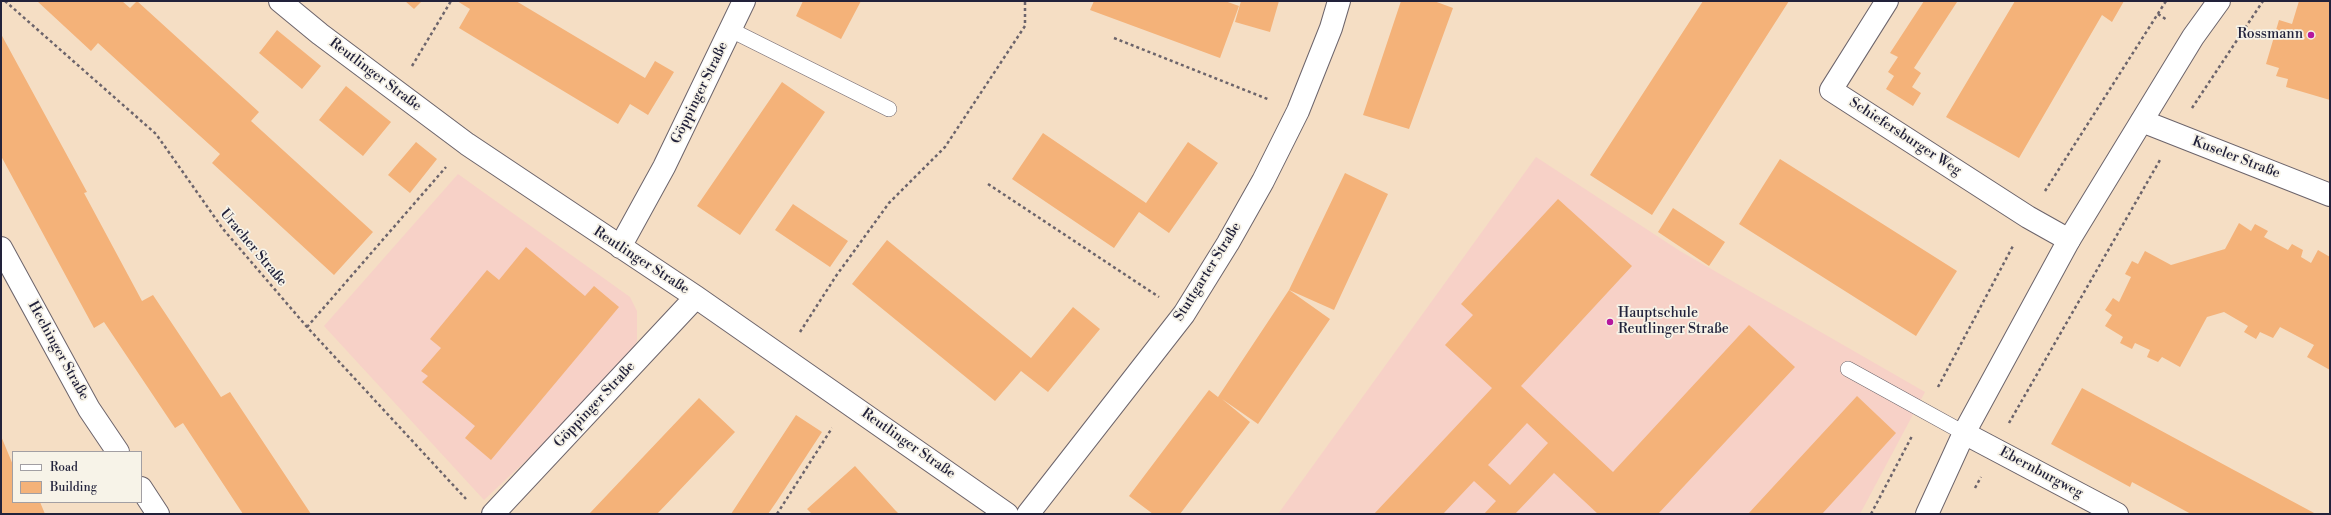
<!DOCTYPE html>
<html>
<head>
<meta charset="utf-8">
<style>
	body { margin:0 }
	#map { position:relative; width:2331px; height:515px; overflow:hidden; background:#f5dec4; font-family:"Libre Bodoni",serif }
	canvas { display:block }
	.frame { position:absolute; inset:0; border:2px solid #22223b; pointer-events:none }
	.legend { position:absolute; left:12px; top:451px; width:130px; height:52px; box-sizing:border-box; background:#f7f3e8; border:1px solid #a29fa3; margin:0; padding:5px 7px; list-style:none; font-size:12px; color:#22223b }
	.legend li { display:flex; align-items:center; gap:8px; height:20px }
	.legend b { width:20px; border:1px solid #a29fa3 }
</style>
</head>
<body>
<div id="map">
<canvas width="2331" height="515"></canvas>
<div class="frame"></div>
<ul class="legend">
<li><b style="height:5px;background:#fff"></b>Road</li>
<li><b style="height:11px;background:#f4b279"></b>Building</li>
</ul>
</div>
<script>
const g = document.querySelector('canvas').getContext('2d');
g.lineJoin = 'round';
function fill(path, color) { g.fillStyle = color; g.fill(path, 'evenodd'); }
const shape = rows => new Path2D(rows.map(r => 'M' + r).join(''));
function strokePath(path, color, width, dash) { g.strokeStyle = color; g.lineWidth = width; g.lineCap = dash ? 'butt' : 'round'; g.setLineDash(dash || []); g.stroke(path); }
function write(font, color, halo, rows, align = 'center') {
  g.font = font + ' "Libre Bodoni",serif'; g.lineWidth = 3.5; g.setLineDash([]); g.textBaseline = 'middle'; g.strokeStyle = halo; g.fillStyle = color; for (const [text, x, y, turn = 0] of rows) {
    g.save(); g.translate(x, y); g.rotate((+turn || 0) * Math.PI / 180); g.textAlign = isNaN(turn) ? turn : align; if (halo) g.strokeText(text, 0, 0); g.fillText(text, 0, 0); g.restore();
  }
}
const built = shape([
	[1536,157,1680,251,1925,392,1860,514,1278,514],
	[458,174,630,297,637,311,637,341,633,349,547,441,484,500,324,326]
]);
const building = shape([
	[37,1,122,1,130,8,137,1,259,112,251,121,373,232,334,275,212,163,220,154,179,117,98,43,91,51],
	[405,1,422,1,414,9],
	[457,1,516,1,645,78,655,61,674,72,648,115,630,104,618,124,459,28,470,9],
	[803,1,861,1,841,39,796,16],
	[1094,1,1225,1,1239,6,1220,58,1090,10],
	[1241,1,1279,1,1270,32,1235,22],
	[1401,1,1434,1,1453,8,1409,129,1363,115],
	[1703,1,1789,1,1652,215,1590,175],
	[1924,1,1957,2,1914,68,1921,73,1912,87,1921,93,1913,106,1886,89,1894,76,1888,72,1898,57,1890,53],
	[2015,1,2124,1,2112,22,2102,15,2019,158,1946,117],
	[2299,1,2330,1,2330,100,2286,87,2288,79,2276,76,2279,68,2266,64,2279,20,2292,24],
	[277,30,321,66,302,89,259,53],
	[1,34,87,192,84,193,142,301,153,295,221,397,230,392,311,514,243,514,183,423,175,428,104,322,94,328,1,156],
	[782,82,825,112,740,235,697,206],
	[346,86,391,122,363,156,319,120],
	[1043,133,1146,203,1188,142,1218,163,1169,233,1139,212,1114,248,1012,179],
	[416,142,437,159,410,193,388,175],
	[1780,159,1957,271,1916,336,1739,224],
	[1345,173,1388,194,1334,310,1289,290,1330,319,1258,424,1222,399,1250,422,1180,514,1153,514,1129,496,1209,390,1218,397,1289,290],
	[1558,199,1632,266,1521,386,1613,472,1749,325,1795,367,1658,514,1598,514,1554,473,1515,514,1484,514,1496,501,1474,481,1443,514,1374,514,1492,388,1445,345,1473,315,1461,304],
	[1527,423,1548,443,1510,485,1488,465],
	[793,204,848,241,830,267,775,230],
	[1673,208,1725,242,1709,266,1658,232],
	[2239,223,2251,231,2255,224,2268,231,2264,237,2288,250,2292,244,2303,250,2301,257,2311,263,2318,250,2330,257,2330,370,2307,357,2314,345,2280,327,2273,338,2260,332,2256,339,2244,332,2248,326,2224,312,2207,317,2180,367,2162,357,2158,362,2147,357,2150,350,2135,343,2132,349,2120,343,2123,337,2105,326,2112,315,2105,310,2113,298,2119,302,2131,277,2125,274,2132,261,2138,264,2145,251,2171,265,2225,249],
	[887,240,1031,358,1073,307,1100,329,1048,392,1021,371,995,401,852,284],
	[526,247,585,296,594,286,619,307,491,460,465,438,475,426,422,382,428,376,421,371,441,348,430,339,487,270,499,280],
	[2082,388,2232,469,2316,514,2191,514,2132,482,2130,487,2051,444],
	[1857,396,1896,433,1822,514,1748,514],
	[699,398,735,432,657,514,589,514],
	[796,415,822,432,777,501,768,514,731,514],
	[1,436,13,465,13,502,40,502,45,514,1,514],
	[855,466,895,510,899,514,812,514,807,509]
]);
const path = shape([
	[5,1,156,134,223,229,307,327,466,499],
	[2158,14,2167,20],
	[1114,38,1270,100],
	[412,66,451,1],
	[2192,108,2263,1],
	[988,184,1159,297],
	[2045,191,2166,1],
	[307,327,446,167],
	[800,332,836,276,889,203,945,147,1025,26,1025,1],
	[1938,387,2014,244],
	[2009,423,2160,160],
	[1975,488,1981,477],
	[777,514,832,428],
	[1871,514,1912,436]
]);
const service = shape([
	[731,30,889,109],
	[1848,369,1964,433]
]);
const minor = shape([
	[280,1,320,34,467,144,696,297,1007,514],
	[1887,1,1831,90,2028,217,2069,240],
	[2142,121,2330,195],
	[620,247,664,167,744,1],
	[1,248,89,409,118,452],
	[1964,433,2117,514],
	[141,488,158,514],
	[493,514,696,297],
	[1028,514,1184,314,1228,243,1263,181,1298,111,1331,28,1339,1]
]);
const tertiary = shape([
	[1927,514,1964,433,2069,240,2193,37,2219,1]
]);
const markers = [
	[2311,35,4,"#b5179e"],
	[1610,322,4,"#b5179e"]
];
const poiNames = [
	["Rossmann",2303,35],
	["Hauptschule",1618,314,"left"],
	["Reutlinger Straße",1618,330,"left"]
];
const streetNames = [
	["Reutlinger Straße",375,75,37],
	["Göppinger Straße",700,93,-64],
	["Schiefersburger Weg",1905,137,33],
	["Kuseler Straße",2236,158,21],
	["Uracher Straße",253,248,50],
	["Reutlinger Straße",641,261,33],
	["Stuttgarter Straße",1208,272,-58],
	["Hechinger Straße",58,351,61],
	["Göppinger Straße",595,405,-47],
	["Reutlinger Straße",908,444,35],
	["Ebernburgweg",2041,473,28]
];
fill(built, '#f7d1c7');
fill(building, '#f4b279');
strokePath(service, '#6c646b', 16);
strokePath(minor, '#6c646b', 24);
strokePath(tertiary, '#6c646b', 24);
strokePath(path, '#6c646b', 2.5, [3, 3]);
strokePath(service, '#fff', 15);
strokePath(minor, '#fff', 22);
strokePath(tertiary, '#fff', 22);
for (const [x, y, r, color] of markers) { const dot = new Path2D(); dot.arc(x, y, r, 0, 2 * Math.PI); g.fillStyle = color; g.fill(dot); strokePath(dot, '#f7f3e8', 1.5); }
write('14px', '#22223b', '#f7f3e8', poiNames, 'right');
write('14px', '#22223b', '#f7f3e8', streetNames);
</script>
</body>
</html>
